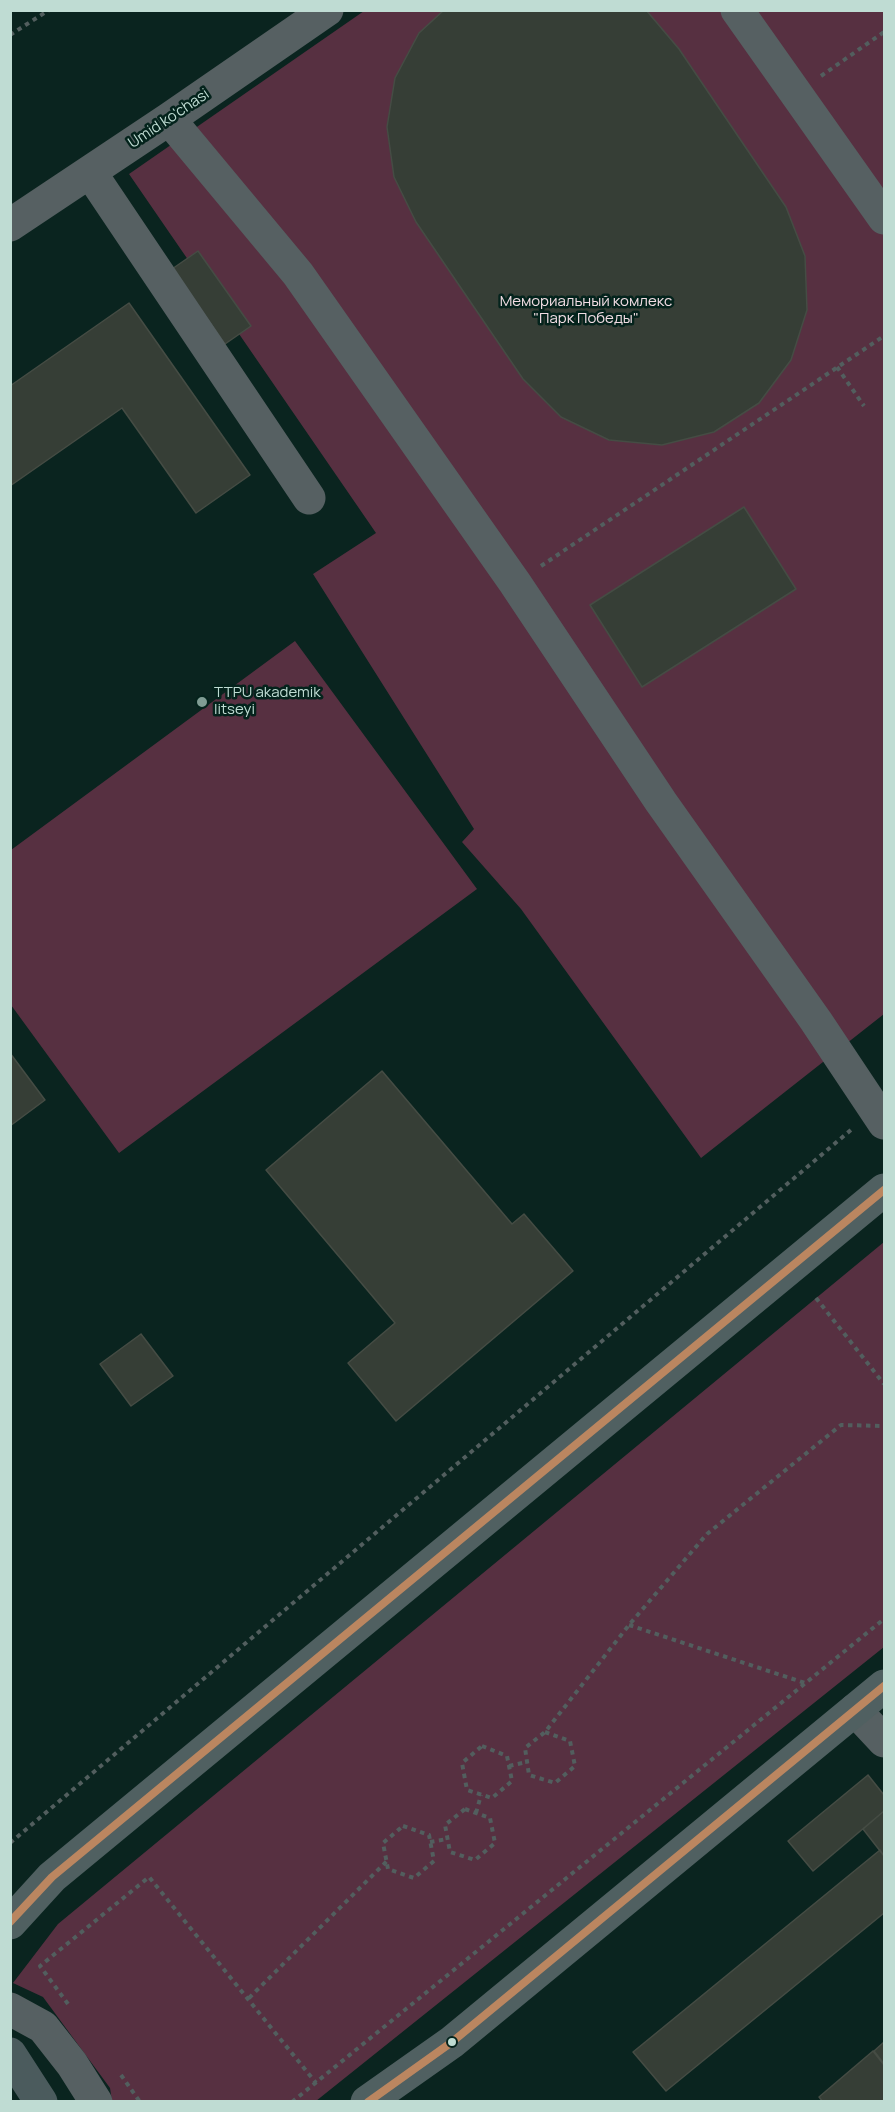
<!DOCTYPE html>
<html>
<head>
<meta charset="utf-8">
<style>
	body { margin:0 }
	#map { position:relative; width:895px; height:2112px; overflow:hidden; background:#0a241f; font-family:Manrope,sans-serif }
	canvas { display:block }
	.frame { position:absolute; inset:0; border:12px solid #bfdcd3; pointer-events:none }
</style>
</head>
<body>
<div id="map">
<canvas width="895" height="2112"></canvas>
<div class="frame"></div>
</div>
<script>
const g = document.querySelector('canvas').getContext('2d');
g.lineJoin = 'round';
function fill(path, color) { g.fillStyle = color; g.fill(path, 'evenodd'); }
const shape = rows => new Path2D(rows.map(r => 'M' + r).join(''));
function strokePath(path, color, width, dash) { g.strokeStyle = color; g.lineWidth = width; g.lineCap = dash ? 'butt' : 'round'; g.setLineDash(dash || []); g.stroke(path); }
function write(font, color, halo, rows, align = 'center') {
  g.font = font + ' Manrope,sans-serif'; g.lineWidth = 5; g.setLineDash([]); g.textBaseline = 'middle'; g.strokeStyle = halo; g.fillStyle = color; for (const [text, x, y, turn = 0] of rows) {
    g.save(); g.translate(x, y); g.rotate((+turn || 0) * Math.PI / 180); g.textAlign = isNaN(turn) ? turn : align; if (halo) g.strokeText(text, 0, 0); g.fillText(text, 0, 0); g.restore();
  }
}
const green = shape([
	[364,11,884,11,884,1014,701,1158,521,909,462,842,474,829,313,574,376,533,129,174],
	[295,641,477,889,119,1153,11,1005,11,850],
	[884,1242,884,1647,316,2101,112,2101,110,2088,43,1997,13,1983,58,1924]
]);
const building = shape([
	[444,10,646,10,679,49,786,207,805,256,807,310,791,360,759,403,714,432,662,445,609,440,561,417,523,379,416,222,394,177,387,127,395,78,419,33,444,10],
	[198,251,251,326,225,344,172,269,198,251],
	[129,303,250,475,196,513,122,408,10,486,10,386,129,303],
	[744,507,796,589,642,687,590,605,744,507],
	[10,1053,45,1100,10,1126,10,1053],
	[382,1071,512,1224,524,1214,573,1271,396,1421,348,1363,395,1323,266,1170,382,1071],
	[141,1334,173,1376,131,1406,100,1364,141,1334],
	[868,1775,884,1795,884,1811,813,1871,788,1841,868,1775],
	[884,1811,884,1856,863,1829,884,1811],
	[880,1850,884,1856,884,1913,666,2091,633,2052,880,1850],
	[884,2042,884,2064,874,2051,884,2042],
	[873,2051,884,2065,884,2102,823,2102,819,2097,873,2051]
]);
const path = shape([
	[10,35,49,10],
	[821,76,884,32],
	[837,367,864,406],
	[541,566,884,336],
	[816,1298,884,1384],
	[629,1625,805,1683],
	[545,1732,570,1741,575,1766,555,1783,529,1775,525,1748,545,1732,629,1625,707,1534,841,1425,884,1426],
	[482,1746,507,1756,512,1781,492,1798,467,1790,462,1763,482,1746],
	[509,1766,527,1762],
	[465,1809,490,1818,495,1843,475,1860,450,1852,445,1825,465,1809],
	[476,1813,481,1795],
	[403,1826,429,1835,434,1861,414,1878,388,1869,383,1843,403,1826],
	[430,1842,447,1839],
	[10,1843,852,1129],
	[249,1998,387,1861],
	[68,2004,40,1966,149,1877,316,2083],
	[121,2075,140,2102],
	[292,2102,884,1619]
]);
const minor = shape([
	[737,10,884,218],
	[169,119,298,274,515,583,661,802,816,1021,884,1123],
	[90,172,309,498],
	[10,225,169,119,327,10],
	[855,1710,884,1741],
	[10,2009,43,2027,72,2064,96,2102]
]);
const major = shape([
	[10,1923,52,1877,884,1190],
	[367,2102,452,2042,884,1686]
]);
const highway = shape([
	[10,2054,41,2102]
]);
const bus1 = shape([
	[10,1922,52,1877,884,1190],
	[368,2102,452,2042,884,1686]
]);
const markers = [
	[202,702,6,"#809c94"],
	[452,2042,5,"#bfdcd3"]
];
const streetNames = [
	["Umid ko'chasi",169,119,-34]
];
const parkNames = [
	["Мемориальный комлекс",586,302],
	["\"Парк Победы\"",586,319]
];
const poiNames = [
	["TTPU akademik",214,693],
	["litseyi",214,710]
];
fill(green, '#573041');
fill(building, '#363e36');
strokePath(building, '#454c44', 1.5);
strokePath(path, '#525e5e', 4, [4.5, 4.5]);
strokePath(minor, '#566062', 33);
strokePath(major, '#506061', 33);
strokePath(highway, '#4b5b5d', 33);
strokePath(bus1, '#bb8660', 8);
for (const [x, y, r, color] of markers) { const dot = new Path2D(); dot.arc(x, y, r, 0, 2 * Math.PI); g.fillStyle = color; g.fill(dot); strokePath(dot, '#04231c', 2); }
write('15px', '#bfdcd3', '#04231c', streetNames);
write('15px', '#f2dde4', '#04231c', parkNames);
write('15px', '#bfdcd3', '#04231c', poiNames, 'left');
</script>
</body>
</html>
